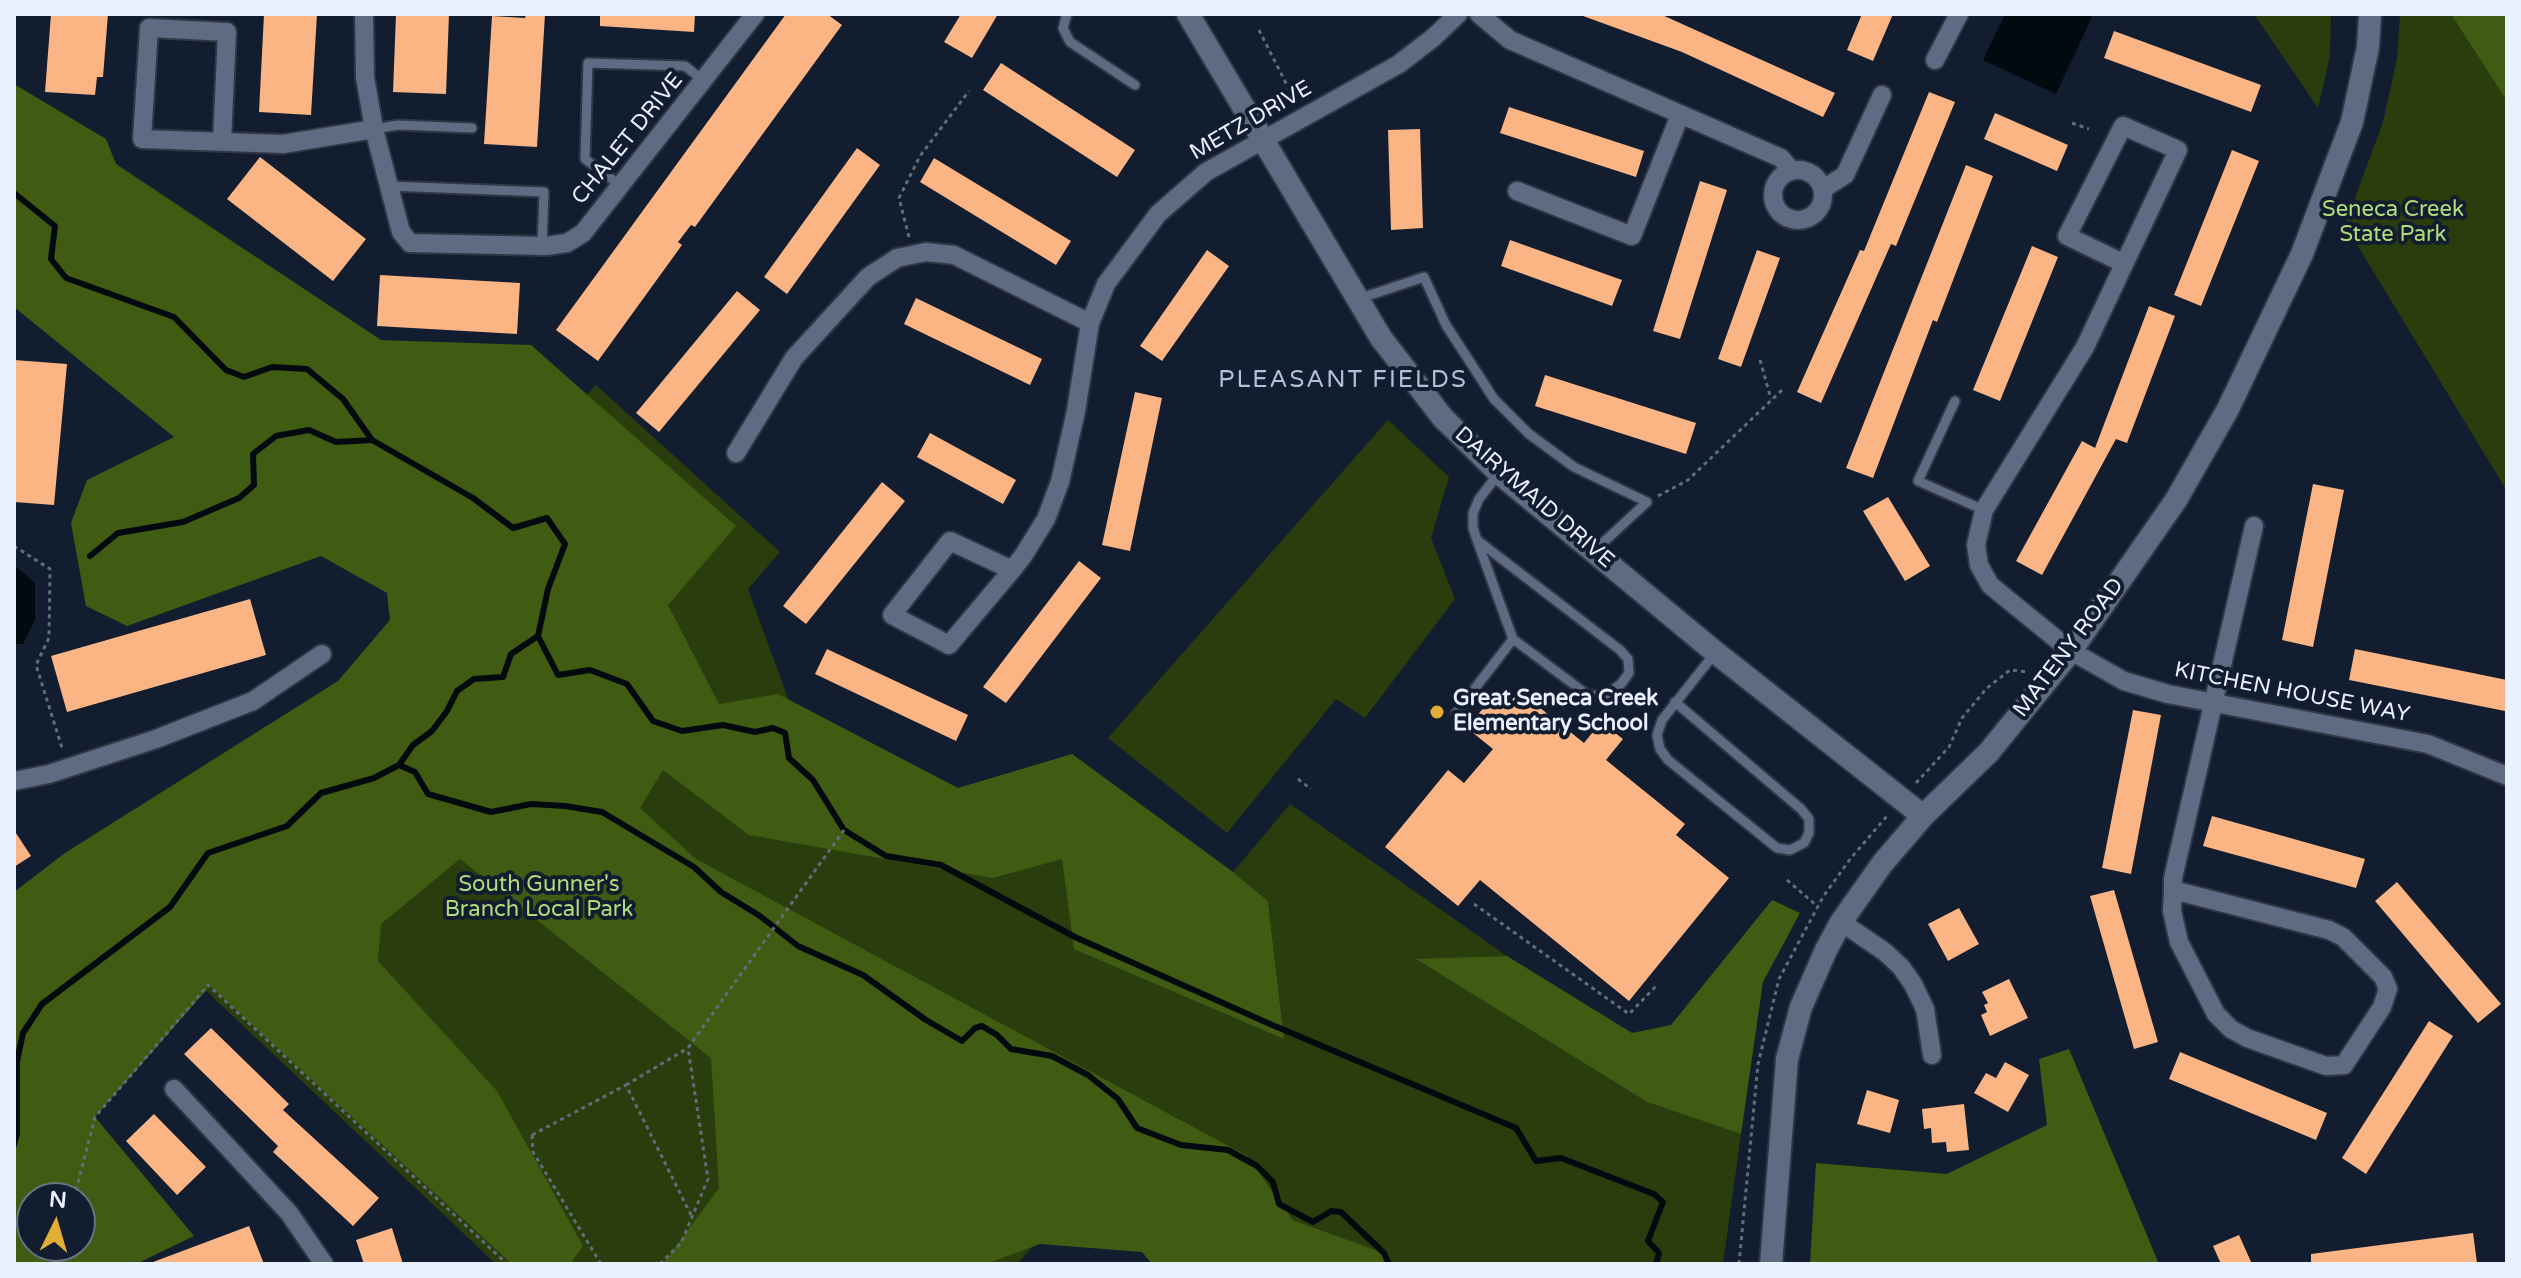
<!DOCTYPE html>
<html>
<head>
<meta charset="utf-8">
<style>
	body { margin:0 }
	#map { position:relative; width:2521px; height:1278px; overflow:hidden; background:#121d30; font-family:"Varela Round",sans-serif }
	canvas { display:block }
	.frame { position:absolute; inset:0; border:16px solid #e9f1fe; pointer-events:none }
	.north { position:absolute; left:16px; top:1182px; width:80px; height:80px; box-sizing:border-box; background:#121d30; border:2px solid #687282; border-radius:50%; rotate:5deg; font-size:22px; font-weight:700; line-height:32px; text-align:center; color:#e9f1fe }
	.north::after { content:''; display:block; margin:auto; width:28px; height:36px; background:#e2af34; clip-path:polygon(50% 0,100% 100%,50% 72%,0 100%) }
</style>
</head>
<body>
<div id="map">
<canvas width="2521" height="1278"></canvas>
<div class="frame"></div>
<div class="north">N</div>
</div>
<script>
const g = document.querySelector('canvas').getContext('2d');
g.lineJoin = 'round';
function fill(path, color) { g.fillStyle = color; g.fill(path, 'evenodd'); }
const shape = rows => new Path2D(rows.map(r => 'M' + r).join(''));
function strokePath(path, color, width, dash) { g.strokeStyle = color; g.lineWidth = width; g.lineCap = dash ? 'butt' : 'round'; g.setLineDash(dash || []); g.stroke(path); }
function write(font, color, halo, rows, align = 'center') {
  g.font = font + ' "Varela Round",sans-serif'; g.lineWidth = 8; g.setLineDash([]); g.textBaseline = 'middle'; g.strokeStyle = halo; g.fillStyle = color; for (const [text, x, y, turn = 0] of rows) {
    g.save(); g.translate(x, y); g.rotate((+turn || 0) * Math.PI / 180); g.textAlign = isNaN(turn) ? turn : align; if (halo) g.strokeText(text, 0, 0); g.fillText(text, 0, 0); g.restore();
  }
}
const green = shape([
	[2254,14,2331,14,2330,56,2318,108],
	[2400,14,2507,14,2507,491,2345,225,2383,122,2397,59],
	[596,385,780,552,748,589,789,701,993,878,1062,858,1284,1039,1268,901,1233,872,1290,804,1507,956,1418,960,1647,1102,1741,1134,1723,1264,1391,1264,1388,1255,1293,1220,1247,1156,1037,1242,1017,1264,496,1264,204,989,137,919,466,530],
	[1388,420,1449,477,1431,538,1455,599,1365,718,1336,699,1227,833,1108,738]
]);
const forest = shape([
	[2451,14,2507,14,2507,101],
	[14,84,106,139,116,164,381,340,531,345,736,526,668,605,719,704,778,694,958,788,1072,754,1233,872,1268,901,1284,1039,1074,949,1062,859,993,878,749,835,663,770,640,808,696,859,1247,1156,1293,1220,1389,1255,1391,1264,1152,1264,1142,1252,1040,1244,986,1264,663,1264,719,1188,711,1058,460,859,381,924,378,961,497,1091,583,1246,570,1264,512,1264,210,986,95,1117,194,1236,136,1264,14,1264,14,892,65,853,338,681,390,620,387,593,321,556,127,626,86,606,71,523,87,480,174,437,14,307],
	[32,1198,80,1198,80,1246,32,1246],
	[1772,900,1800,913,1763,982,1741,1134,1647,1102,1416,959,1507,956,1632,1033,1671,1025],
	[2069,1049,2159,1264,1810,1264,1816,1163,1947,1174,2047,1125,2039,1059]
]);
const water = shape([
	[2005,14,2087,14,2092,17,2056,94,1983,60],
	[14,565,35,583,35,620,23,644,14,644]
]);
const stream = shape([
	[14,193,55,226,51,259,66,278,174,317,226,370,244,377,272,367,307,369,343,399,372,440,473,498,513,528,547,518,565,544,548,589,538,636,558,675,590,670,627,684,653,721,682,731,723,725,755,732,773,728,785,733,789,758,813,780,844,830,886,856,941,865,1075,937,1270,1024,1516,1128,1536,1161,1561,1158,1654,1194,1663,1202,1648,1241,1659,1253,1656,1264],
	[90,556,118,533,183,522,239,498,254,485,253,454,276,436,309,430,336,442,372,440],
	[399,765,413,745,432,731,447,711,457,691,474,679,503,677,511,654,538,636],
	[14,1145,17,1134,17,1061,23,1033,42,1004,170,907,208,853,287,826,321,793,374,778,399,765,415,772,428,794,491,812,531,804,565,806,602,812,694,867,721,892,760,916,798,946,863,975,926,1020,962,1041,975,1028,982,1026,997,1035,1011,1049,1052,1056,1088,1075,1118,1099,1137,1128,1181,1145,1228,1150,1257,1166,1273,1182,1279,1204,1313,1222,1331,1211,1341,1212,1384,1253,1389,1264]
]);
const building = shape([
	[51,14,108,14,103,77,97,77,95,95,45,92],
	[264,14,317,14,311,115,259,112],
	[396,14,449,14,446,94,393,92],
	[526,14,545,14,537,147,484,144,492,16,525,18],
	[600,14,695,14,694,32,600,26],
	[786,14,827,14,842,25,695,227,691,225,678,242,682,245,598,361,556,330],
	[961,14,998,14,972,58,944,42],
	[1583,14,1660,14,1835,93,1823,117,1682,52,1583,16],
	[1862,14,1893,14,1873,61,1847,50],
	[2114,31,2261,85,2251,112,2104,58],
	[1001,63,1135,150,1117,177,983,90],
	[1929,92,1955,102,1896,246,1891,244,1821,403,1797,392,1860,250,1864,251],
	[1509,107,1644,151,1636,177,1500,133],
	[1995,113,2068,145,2057,171,1984,139],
	[1420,129,1423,228,1391,230,1388,130],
	[857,148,880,165,787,294,764,277],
	[2232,150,2259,161,2201,306,2174,295],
	[260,157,366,239,333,281,227,199],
	[934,158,1071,241,1056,265,920,182],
	[1966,165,1993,176,1937,322,1933,320,1873,478,1846,468],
	[1700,181,1727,190,1680,339,1653,331],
	[1510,240,1622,280,1612,306,1501,266],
	[2032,246,2058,257,2000,401,1973,390],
	[1207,250,1229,266,1162,361,1140,346],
	[1757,250,1780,258,1741,367,1718,359],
	[380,275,520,283,517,334,377,326],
	[737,291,760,310,659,432,636,413],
	[916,298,1042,359,1030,385,904,324],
	[2149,306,2175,316,2127,443,2116,439,2042,575,2016,561,2082,441,2095,448],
	[14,360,67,364,54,505,14,502],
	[1545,375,1696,423,1686,454,1535,406],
	[1135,392,1162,398,1130,551,1102,545],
	[930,433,1016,480,1003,504,917,457],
	[882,482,905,501,806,624,783,606],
	[2313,484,2344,490,2313,647,2282,640],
	[1888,497,1930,566,1905,581,1863,511],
	[1079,561,1101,578,1006,703,983,687],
	[250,599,266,655,67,712,51,656],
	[827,649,968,715,956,741,815,674],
	[2355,649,2507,680,2505,711,2349,680],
	[1498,690,1511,701,1519,691,1584,743,1601,722,1623,739,1606,760,1685,824,1676,835,1729,878,1629,1001,1480,880,1458,906,1385,847,1448,770,1464,783,1493,749,1467,728],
	[2133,710,2161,715,2131,874,2102,868],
	[2212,816,2365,859,2356,888,2203,846],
	[14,830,31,856,14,867],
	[2397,882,2501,1004,2478,1023,2375,901],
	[2114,890,2158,1042,2134,1049,2090,896],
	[1959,908,1979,944,1948,961,1928,924],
	[2009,979,2028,1018,1990,1036,1981,1015,1987,1012,1984,1005,1988,1003,1982,992],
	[2429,1021,2453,1036,2366,1174,2342,1158],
	[211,1028,289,1104,283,1110,379,1198,353,1226,273,1152,278,1146,184,1054],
	[2180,1052,2327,1113,2316,1140,2169,1079],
	[2005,1062,2029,1075,2008,1112,1974,1093,1986,1073,1996,1078],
	[1867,1090,1899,1100,1890,1133,1857,1124],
	[1964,1104,1969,1150,1947,1152,1946,1142,1932,1143,1931,1128,1924,1129,1922,1109],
	[154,1114,206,1167,177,1195,126,1141],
	[249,1226,264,1264,153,1264,153,1262],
	[392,1228,403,1264,364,1264,356,1240],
	[2473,1233,2477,1263,2311,1264,2311,1254],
	[2239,1235,2252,1264,2221,1264,2213,1246]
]);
const path = shape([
	[1259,30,1295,101],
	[2072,123,2089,129],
	[909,237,899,198,920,156,969,91],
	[1760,360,1771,399],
	[1658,496,1688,480,1782,390],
	[14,546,50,569,49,638,36,665,63,751],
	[1298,779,1311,789],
	[1916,783,1949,747,1962,718,1987,688,2010,670,2028,672],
	[1787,880,1817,906],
	[1474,904,1629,1014,1657,985],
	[626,1085,688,1048],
	[532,1135,626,1085,691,1215],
	[532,1135,533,1152,601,1264],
	[74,1198,95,1117,208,985,507,1264],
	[58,1264,62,1246],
	[660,1264,681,1243,708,1179,688,1048,844,830],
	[1739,1264,1758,1064,1779,979,1823,897,1851,858,1887,816]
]);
const service = shape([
	[1067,14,1063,28,1070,42,1135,85],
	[374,129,398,125,472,128],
	[389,186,544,192,542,246],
	[621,186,585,159,588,63,685,66,704,81],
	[1358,299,1424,277,1446,325,1494,399,1529,434,1574,467,1647,502,1594,551],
	[1955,401,1918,481,1984,510],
	[1477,540,1620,650,1628,659,1629,673,1621,684,1605,695,1589,696,1513,639,1477,540,1473,528,1473,513,1479,499,1499,473],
	[1675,702,1801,809,1809,819,1809,833,1804,843,1790,850,1777,848,1668,760,1660,749,1657,735,1662,720,1715,653],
	[1456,713,1513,639]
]);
const minor = shape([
	[364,14,365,77,374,129,401,232,410,243,546,246,567,243,583,233,755,14],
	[1479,14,1510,40,1781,158,1792,171],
	[1935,60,1959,14],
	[222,141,227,32,149,28,142,139,283,144,374,129],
	'1773 195a25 25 0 1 1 50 0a25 25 0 1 1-50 0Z',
	[1823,189,1845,175,1882,95],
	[1517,191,1632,236,1680,115],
	[2123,263,2067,236,2123,126,2178,150,2085,347,1984,510,1976,545,1979,565,1990,585,2071,651,2124,681,2168,694,2428,744,2507,776],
	[736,453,794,358,868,277,897,258,926,252,954,255,1090,323],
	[1012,570,950,541,892,615,949,645,1012,570,1023,556,1046,519,1060,482,1076,411,1090,323,1106,284,1158,214,1206,172,1399,64,1434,37,1458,14],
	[14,781,49,774,156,739,253,701,322,654],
	[2173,890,2329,930,2343,937,2383,977,2388,989,2382,1007,2344,1065,2326,1066,2247,1038,2231,1029,2216,1014,2179,942,2172,911,2173,890,2173,878,2254,526],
	[1841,922,1885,952,1901,967,1913,984,1925,1009,1932,1055],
	[174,1089,289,1213,324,1264]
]);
const tertiary = shape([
	[1188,14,1381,338,1443,418,1499,473,1715,652,1923,816],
	[1771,1264,1787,1059,1801,1007,1826,950,1841,922,1882,864,1923,816,1989,752,2071,651,2176,500,2228,409,2302,254,2352,122,2368,47,2370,14]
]);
const markers = [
	[1437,712,8,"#e2af34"]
];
const streetNames = [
	["METZ DRIVE",1251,121,-30],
	["CHALET DRIVE",628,139,-51],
	["DAIRYMAID DRIVE",1534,498,41],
	["MATENY ROAD",2069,648,-53],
	["KITCHEN HOUSE WAY",2292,693,11]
];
const parkNames = [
	["Seneca Creek",2393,210],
	["State Park",2393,235],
	["South Gunner's",539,885],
	["Branch Local Park",539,910]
];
const poiNames = [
	["Great Seneca Creek",1453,699],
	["Elementary School",1453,724]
];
const neighbourhoodNames = [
	["PLEASANT FIELDS",1343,381]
];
fill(green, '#2a3d0d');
fill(forest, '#405c12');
fill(water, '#020a0f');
strokePath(stream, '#020a0f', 6);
fill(building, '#fbb484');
strokePath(service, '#303645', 13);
strokePath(minor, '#303645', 22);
strokePath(tertiary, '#303645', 26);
strokePath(path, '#626c7d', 3, [4, 4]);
strokePath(service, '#5e6b82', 9);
strokePath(minor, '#5e6b82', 18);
strokePath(tertiary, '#5e6b82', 22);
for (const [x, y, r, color] of markers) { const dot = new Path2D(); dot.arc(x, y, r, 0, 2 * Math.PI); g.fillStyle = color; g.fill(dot); strokePath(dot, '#121d30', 3); }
write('22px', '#e9f1fe', '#121d30', streetNames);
write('22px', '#b0dc7a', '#121d30', parkNames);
write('bold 22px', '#e9f1fe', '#121d30', poiNames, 'left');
g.letterSpacing = '2px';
write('24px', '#b2c1da', '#121d30', neighbourhoodNames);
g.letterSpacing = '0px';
</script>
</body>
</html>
